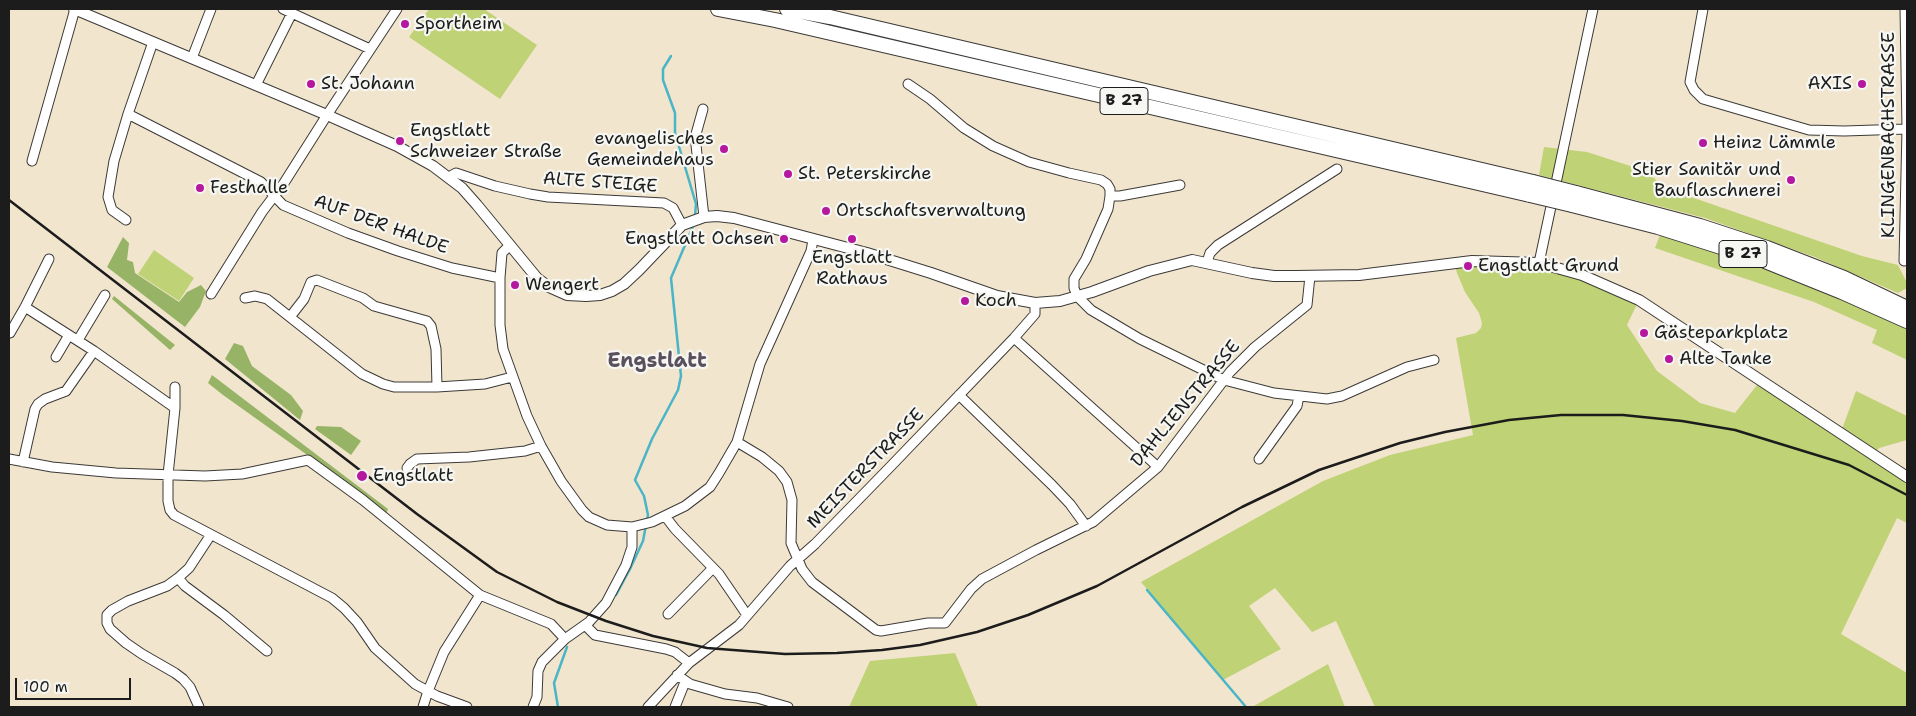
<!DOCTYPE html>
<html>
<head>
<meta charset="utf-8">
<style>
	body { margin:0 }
	#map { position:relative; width:1916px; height:716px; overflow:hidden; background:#f2e5ce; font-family:"Shantell Sans",sans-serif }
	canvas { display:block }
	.frame { position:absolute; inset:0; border:10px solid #1c1c1c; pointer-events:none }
	.scale { position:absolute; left:15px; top:678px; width:116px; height:22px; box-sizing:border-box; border:2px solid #1c1c1c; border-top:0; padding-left:6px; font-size:15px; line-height:18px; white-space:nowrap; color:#1c1c1c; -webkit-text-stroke:4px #f6f6f2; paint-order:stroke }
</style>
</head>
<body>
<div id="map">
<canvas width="1916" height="716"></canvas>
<div class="frame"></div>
<div class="scale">100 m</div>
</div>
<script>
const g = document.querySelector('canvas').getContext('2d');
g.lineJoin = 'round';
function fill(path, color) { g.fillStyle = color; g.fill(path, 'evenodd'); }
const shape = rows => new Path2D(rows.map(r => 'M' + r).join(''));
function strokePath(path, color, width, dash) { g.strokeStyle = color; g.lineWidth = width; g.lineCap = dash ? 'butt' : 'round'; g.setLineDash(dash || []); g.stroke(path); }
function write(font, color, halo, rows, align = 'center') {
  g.font = font + ' "Shantell Sans",sans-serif'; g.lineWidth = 4.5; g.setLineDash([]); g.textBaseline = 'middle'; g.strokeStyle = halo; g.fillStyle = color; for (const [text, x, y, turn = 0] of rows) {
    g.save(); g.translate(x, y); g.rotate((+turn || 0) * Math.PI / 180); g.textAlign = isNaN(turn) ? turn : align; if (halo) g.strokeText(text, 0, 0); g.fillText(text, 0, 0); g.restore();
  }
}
const green = shape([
	[429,9,484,9,537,45,500,99,409,37],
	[1544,147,1587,152,1646,171,1665,188,1862,256,1898,265,1907,283,1907,288,1898,293,1815,257,1705,218,1539,175],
	[1660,235,1766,269,1843,300,1907,329,1907,360,1872,343,1877,330,1814,302,1655,248],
	[154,250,194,278,179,301,138,274],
	[1454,262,1539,263,1639,300,1627,325,1657,371,1700,403,1735,413,1761,380,1841,432,1856,391,1907,416,1907,440,1879,448,1874,454,1907,477,1907,523,1897,518,1841,634,1907,673,1907,707,1375,707,1336,621,1312,632,1275,588,1249,606,1281,649,1223,680,1141,582,1323,481,1390,455,1473,435,1456,338,1476,333,1481,328,1482,323,1479,313,1465,292,1457,273],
	[955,653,978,707,849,707,870,661],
	[1328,664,1345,707,1252,707]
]);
const forest = shape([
	[123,237,129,243,127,260,133,262,135,273,179,302,187,292,201,285,206,291,200,307,185,327,107,267],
	[114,296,175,345,170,350,112,299],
	[234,343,243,346,252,366,291,395,303,411,300,420,225,359],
	[212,375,388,509,386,515,310,457,223,395,208,383],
	[317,426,341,427,361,441,351,455,315,429]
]);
const stream = shape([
	[671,56,663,69,663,80,675,113,675,133,696,204,695,216],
	[647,520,648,515,644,496,635,480,652,439,678,390,681,376,671,278,694,224],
	[1147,590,1246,707],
	[616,595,630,569,643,541,646,525],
	[558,707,554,683,567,647]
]);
const minor = shape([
	[283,9,370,49],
	[1703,9,1690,82,1694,90,1703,99,1809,130,1844,131,1907,129],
	[192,58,211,9],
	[908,84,930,99,964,128,993,146,1029,162,1069,173,1101,180,1107,184,1110,189,1110,196,1108,209,1086,259,1074,279,1074,288,1077,296,1091,310,1140,339,1224,380,1274,393,1327,399,1342,396,1407,367,1434,360],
	[256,85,292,13],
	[703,109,696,134,696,145,704,217],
	[128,114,261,182,283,205,348,233,398,251,452,268,500,278],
	[32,161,75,9],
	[449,177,456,173,495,186,530,194,548,197,664,203,673,208,682,225],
	[1110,196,1120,196,1180,185],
	[126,220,112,210,108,197,114,161,128,114,153,42],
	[510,245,502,253,500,278,500,325,503,349,527,416,541,446,561,481,582,510,589,517,607,525,632,527,652,522,685,506,710,487,719,473,737,442,760,364,811,251,813,240],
	[1904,261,1907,129,1905,9],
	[1207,262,1210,253,1218,245,1337,169],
	[1539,263,1593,9],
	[211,294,262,212,284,183,327,115,397,9],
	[245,298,255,296,267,299,362,374,383,384,394,387,437,387,485,384,512,377],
	[25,307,94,351,175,408],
	[290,317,304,299,311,282,317,280,363,298,374,306,427,321,431,326,436,349,437,387],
	[10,333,25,307,49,259],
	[1014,338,1158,467],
	[78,340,105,295],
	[56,357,69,335],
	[175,387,175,408,168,475,168,501,170,510,174,515,332,598,344,608,357,622,375,648,415,684,437,696,467,707],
	[959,395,1052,485,1070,504,1086,526],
	[737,442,762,457,779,471,787,482,792,500,791,543,802,569,812,582,876,630,881,631,928,623,945,623,971,589,982,579,1036,550,1093,522,1158,467,1230,372,1255,347,1307,305,1310,276],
	[9,459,52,467,116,473,205,476,242,474,308,460,363,500,480,595,551,624,565,639,589,622,606,603,626,565,632,547,632,527],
	[1259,459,1297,406,1299,396],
	[23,462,35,409,38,404,45,399,66,391,94,351],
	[407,468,410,464,417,459,469,457,525,451,541,446],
	[665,516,675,529,719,574,747,615],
	[178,578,185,586,224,615,267,651],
	[668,614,713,568],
	[585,625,595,635,666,649,675,652,689,663],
	[677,675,690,684,725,694,757,698,788,707],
	[199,707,190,687,183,679,175,673,142,654,126,643,110,629,107,623,107,615,112,610,128,601,167,586,178,578,189,568,210,536],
	[423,707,428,691,444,652,480,595],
	[533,707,537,697,538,671,542,662,565,639],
	[648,707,689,663,739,625,790,566,815,544,891,466,1014,338,1035,314,1035,303],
	[675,707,685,682]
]);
const tertiary = shape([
	[74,9,327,115,397,146,433,166,462,188,477,205,537,278,549,287,567,295,586,296,600,295,612,291,624,284,639,270,682,225,704,217,717,216,734,218,867,253,931,273,997,296,1035,303,1060,301,1092,292,1149,271,1192,260,1252,273,1274,276,1296,276,1359,275,1472,261,1539,263,1582,275,1639,300,1907,477]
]);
const trunk = shape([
	[718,9,775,20,1530,195],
	[787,9,830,17,1533,182],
	[1576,193,1700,226,1767,248,1844,278,1907,308],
	[1572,205,1658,227,1765,261,1842,292,1907,321]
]);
const rail = shape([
	[9,200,417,514,497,572,557,602,606,621,653,636,707,648,785,654,837,653,882,650,920,645,977,632,1028,615,1097,586,1242,507,1319,470,1400,443,1445,432,1509,420,1561,415,1623,415,1682,421,1735,430,1849,465,1907,495]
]);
const trunkBridge = shape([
	[1533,182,1576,193],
	[1530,195,1572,205]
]);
const markers = [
	[405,24,5,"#b5179e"],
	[311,84,5,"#b5179e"],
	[1862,84,5,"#b5179e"],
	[400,141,5,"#b5179e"],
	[1703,143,5,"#b5179e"],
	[724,149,5,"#b5179e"],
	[788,174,5,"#b5179e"],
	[1791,180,5,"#b5179e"],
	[200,188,5,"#b5179e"],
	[826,211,5,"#b5179e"],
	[784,239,5,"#b5179e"],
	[852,239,5,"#b5179e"],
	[1468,266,5,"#b5179e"],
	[515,285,5,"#b5179e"],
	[965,301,5,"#b5179e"],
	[1644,333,5,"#b5179e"],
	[1669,359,5,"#b5179e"],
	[362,476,6,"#b5179e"]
];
const shields = [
	[1124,101,48],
	[1743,254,48]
];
const shieldNames = [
	["B 27",1124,101],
	["B 27",1743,254]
];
const poiNames = [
	["Sportheim",415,24],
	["St. Johann",321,84],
	["AXIS",1852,84,"right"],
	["Engstlatt",410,131],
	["Schweizer Straße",410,152],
	["evangelisches",714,139,"right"],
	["Gemeindehaus",714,160,"right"],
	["Heinz Lämmle",1713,143],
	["Stier Sanitär und",1781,170,"right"],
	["Bauflaschnerei",1781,191,"right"],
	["St. Peterskirche",798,174],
	["Festhalle",210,188],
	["Ortschaftsverwaltung",836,211],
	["Engstlatt Ochsen",774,239,"right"],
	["Engstlatt",852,258,"center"],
	["Rathaus",852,279,"center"],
	["Engstlatt Grund",1478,266],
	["Wengert",525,285],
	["Koch",975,301],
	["Gästeparkplatz",1654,333],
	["Alte Tanke",1679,359],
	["Engstlatt",373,476]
];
const streetNames = [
	["KLINGENBACHSTRASSE",1889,135,-90],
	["ALTE STEIGE",600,183,4],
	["AUF DER HALDE",381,225,20],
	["DAHLIENSTRASSE",1186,404,-50],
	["MEISTERSTRASSE",866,469,-46]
];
const quarterNames = [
	["Engstlatt",657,362]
];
fill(green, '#bfd275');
fill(forest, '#97b466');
strokePath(stream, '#49b5c6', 2.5);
strokePath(minor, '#3c3a37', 11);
strokePath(tertiary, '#3c3a37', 12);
strokePath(trunk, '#3c3a37', 16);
strokePath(minor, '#fff', 9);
strokePath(tertiary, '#fff', 10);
strokePath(trunk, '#fff', 14);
strokePath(rail, '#1c1c1c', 2.5);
strokePath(trunkBridge, '#3c3a37', 16, []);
strokePath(trunkBridge, '#fff', 14);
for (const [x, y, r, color] of markers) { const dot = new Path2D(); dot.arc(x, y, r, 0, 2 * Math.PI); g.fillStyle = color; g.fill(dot); strokePath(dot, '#f6f6f2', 2); }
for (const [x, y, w] of shields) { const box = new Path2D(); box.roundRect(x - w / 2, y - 13.5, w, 27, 4); g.fillStyle = '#f6f6f2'; g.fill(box); strokePath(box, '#1c1c1c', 1); }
write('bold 16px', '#1c1c1c', null, shieldNames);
write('18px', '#1c1c1c', '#f6f6f2', poiNames, 'left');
write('18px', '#1c1c1c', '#f6f6f2', streetNames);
write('bold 20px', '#5a505d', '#f6f6f2', quarterNames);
</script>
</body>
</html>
